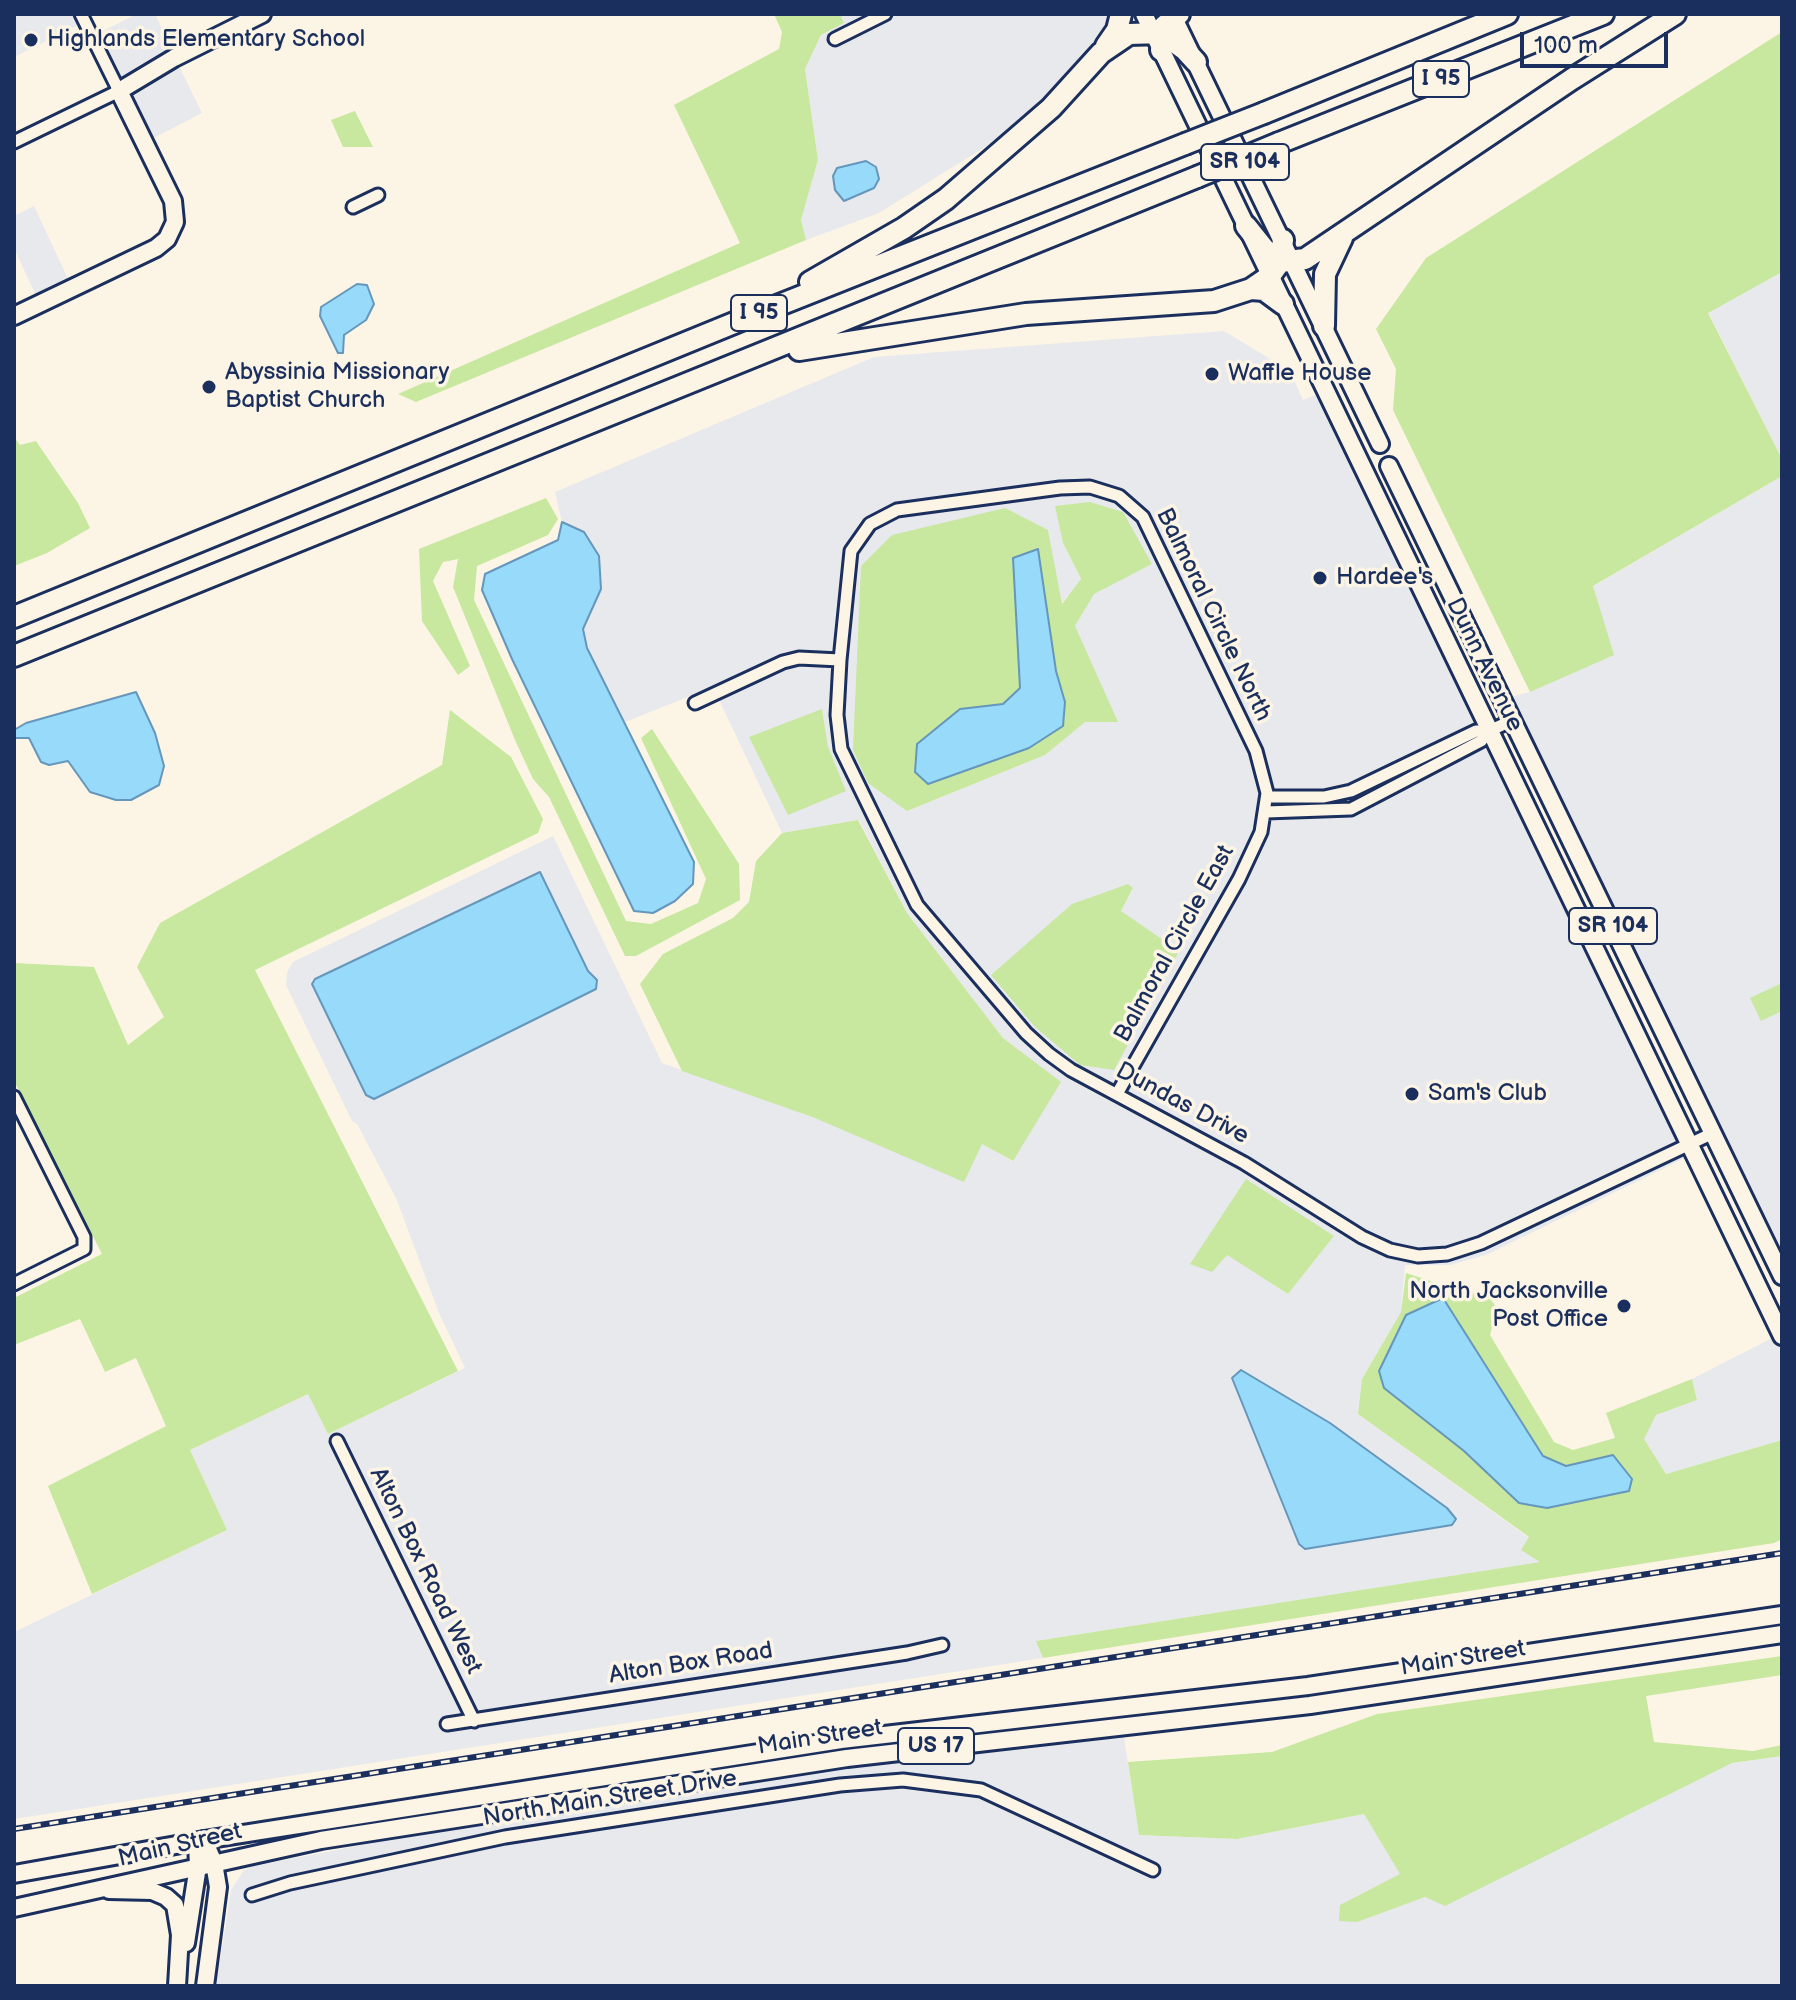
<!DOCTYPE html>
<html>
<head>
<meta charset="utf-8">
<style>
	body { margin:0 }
	#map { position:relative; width:1796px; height:2000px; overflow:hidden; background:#fcf5e5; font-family:"Balsamiq Sans",sans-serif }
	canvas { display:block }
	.frame { position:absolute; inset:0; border:16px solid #1b2f5e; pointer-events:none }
	.scale { position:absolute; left:1520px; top:32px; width:148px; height:36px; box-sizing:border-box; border:4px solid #1b2f5e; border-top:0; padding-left:10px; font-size:24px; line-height:28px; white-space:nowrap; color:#1b2f5e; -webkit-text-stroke:6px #fcf5e5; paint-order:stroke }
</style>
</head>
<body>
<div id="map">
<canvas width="1796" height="2000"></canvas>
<div class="frame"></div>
<div class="scale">100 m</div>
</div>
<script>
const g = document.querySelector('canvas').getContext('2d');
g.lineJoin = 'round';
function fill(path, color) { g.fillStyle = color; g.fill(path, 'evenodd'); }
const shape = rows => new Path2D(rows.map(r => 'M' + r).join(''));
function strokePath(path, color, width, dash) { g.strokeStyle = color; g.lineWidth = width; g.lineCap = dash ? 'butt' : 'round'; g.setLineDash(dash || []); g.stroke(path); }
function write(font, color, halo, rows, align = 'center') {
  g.font = font + ' "Balsamiq Sans",sans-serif'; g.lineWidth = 7; g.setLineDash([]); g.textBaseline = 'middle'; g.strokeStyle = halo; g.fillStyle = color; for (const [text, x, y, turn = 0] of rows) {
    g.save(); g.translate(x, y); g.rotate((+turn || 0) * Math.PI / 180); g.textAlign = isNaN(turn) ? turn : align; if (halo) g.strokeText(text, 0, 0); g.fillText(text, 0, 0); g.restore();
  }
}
const built = shape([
	[14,14,76,14,81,24,14,57],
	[137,14,155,14,173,52,112,87,89,38],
	[840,14,1116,14,1105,35,1025,122,879,213,806,240,801,220,818,160,805,69,821,35,844,23],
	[177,62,202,113,148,141,130,101,131,94],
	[34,206,70,283,37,298,14,248,14,216],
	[1782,272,1782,459,1708,312],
	[1224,331,1290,371,1303,400,1318,394,1687,1157,1486,1255,1450,1265,1405,1265,1401,1312,1362,1379,1358,1414,1529,1538,1542,1562,1037,1641,1043,1658,14,1819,14,1632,227,1530,190,1450,308,1394,328,1434,465,1368,439,1313,396,1198,357,1124,352,1121,286,985,287,972,293,962,553,836,662,1063,815,1118,982,1144,1012,1161,1060,1083,1003,1038,907,913,859,820,782,833,713,687,625,722,587,648,583,629,601,589,584,532,562,522,555,492,874,357],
	[1048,530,1061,604,1081,580,1063,543,1152,564,1093,594,1075,626,1085,721,1045,755,907,811,891,535],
	[822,710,828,747,749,737],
	[1133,889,1121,911,1034,1026,992,975],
	[1334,1236,1288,1294,1227,1255],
	[1782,476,1782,1258,1510,697,1530,692,1592,587],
	[1774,1337,1782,1354,1782,1440,1666,1474,1643,1439,1655,1415,1697,1400,1692,1379],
	[1123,1731,1139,1835,1237,1839,1364,1814,1401,1874,1340,1905,1357,1921,1425,1897,1732,1763,1782,1756,1782,1986,216,1986,231,1890,244,1870,254,1866,527,1813,902,1755]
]);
const green = shape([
	[774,14,840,14,844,23,821,35,805,69,818,160,801,220,806,240,416,402,398,394,740,243,674,105,779,49,782,32],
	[1782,32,1782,272,1708,313,1782,459,1782,476,1593,586,1614,655,1530,692,1393,410,1396,369,1376,329,1426,258],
	[355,111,373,147,343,147,331,120],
	[14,437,20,445,36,441,78,503,90,528,47,553,14,566],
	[546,498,558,519,548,535,477,566,474,600,626,921,651,924,698,903,706,879,641,738,652,729,739,864,740,900,636,956,625,956,549,797,533,779,515,740,453,587,458,559,443,562,433,581,470,666,458,675,422,621,419,549],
	[1090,502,1123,512,1152,564,1094,594,1075,626,1118,722,1085,722,1045,755,907,811,868,783,853,750,861,566,892,535,1005,508,1048,530,1062,604,1081,579,1063,543,1055,506],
	[1013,558,1065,702,1029,748,929,784,915,772,960,709,1003,704,1020,688],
	[822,709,828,747,846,791,788,815,749,737],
	[450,710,511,757,543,819,538,833,255,970,458,1371,328,1434,308,1394,190,1450,227,1530,92,1594,48,1486,166,1426,136,1358,105,1372,80,1319,14,1345,14,1298,102,1254,14,1081,14,963,94,967,128,1045,164,1017,137,967,160,923,442,765],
	[858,820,907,913,1003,1038,1061,1082,1013,1161,982,1144,964,1182,815,1118,682,1071,640,984,663,954,733,918,749,902,756,861,782,833],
	[1128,884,1133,888,1121,911,1179,951,1114,1070,1080,1065,1034,1026,991,975,1072,904],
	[1782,983,1782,1011,1761,1021,1750,998],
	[1246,1179,1334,1236,1288,1294,1227,1255,1212,1272,1190,1264],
	[1406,1273,1440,1284,1454,1299,1484,1290,1497,1308,1490,1335,1554,1442,1573,1450,1615,1438,1606,1413,1692,1379,1697,1400,1656,1415,1644,1439,1666,1474,1782,1440,1782,1539,1774,1543,1043,1658,1036,1641,1540,1562,1521,1550,1529,1537,1358,1414,1362,1379,1401,1312],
	[1443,1298,1544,1456,1566,1466,1613,1455,1518,1503,1464,1451,1406,1315],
	[1782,1656,1782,1675,1646,1696,1654,1742,1753,1751,1782,1745,1782,1756,1732,1763,1445,1906,1425,1897,1357,1922,1339,1921,1340,1905,1400,1874,1364,1814,1237,1839,1139,1835,1128,1762,1272,1752,1377,1714]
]);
const water = shape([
	[866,161,876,167,879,179,874,188,844,201,835,190,833,176,837,168,866,161],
	[357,284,367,285,374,304,366,320,344,335,343,353,338,353,320,316,321,307,357,284],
	[562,522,584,532,599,556,601,589,583,629,587,648,694,862,693,884,675,901,653,913,634,911,512,659,482,590,485,574,558,540,562,522],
	[1038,549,1056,671,1065,702,1063,726,1029,748,928,784,915,772,917,744,960,709,1003,704,1020,688,1013,558,1038,549],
	[136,692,155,733,164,766,159,785,131,800,116,800,90,792,68,761,49,765,41,762,29,738,14,738,14,730,26,723,136,692],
	[540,872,588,971,597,980,596,989,374,1099,366,1095,312,984,315,979,540,872],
	[1443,1298,1543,1456,1566,1466,1613,1455,1632,1479,1629,1491,1547,1508,1519,1503,1464,1451,1384,1388,1379,1371,1406,1315,1443,1298],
	[1241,1370,1330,1423,1447,1508,1456,1519,1452,1525,1305,1549,1299,1544,1232,1378,1241,1370]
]);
const street = shape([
	[835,39,885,14],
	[14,142,119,91,81,14],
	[353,207,378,195],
	[695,703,783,662,799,658,840,660],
	[1267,797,1324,797,1351,791,1476,731,1489,731,1513,720],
	[1266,812,1351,809,1481,741,1489,731],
	[1117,1094,1239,879,1261,832,1267,793,1256,751,1143,517,1119,496,1090,487,1060,488,897,510,870,524,851,551,840,660,837,715,841,749,917,905,1026,1033,1049,1054,1071,1070,1244,1163,1362,1237,1390,1250,1418,1256,1447,1254,1481,1243,1713,1133],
	[14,1097,84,1237,84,1249,14,1284],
	[337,1441,474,1721],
	[447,1724,907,1653,942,1645],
	[252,1895,290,1883,505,1837,840,1785,903,1780,981,1790,1153,1870]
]);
const secondary = shape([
	[14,316,156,248,167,239,175,222,173,201,119,91,174,58,262,14],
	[204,1840,214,1863,218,1887,205,1986],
	[109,1890,152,1891,166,1897,175,1905,180,1935,177,1986],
	[186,1943,198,1866,197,1842]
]);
const primary = shape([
	[1144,14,1782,1336],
	[1172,14,1380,444],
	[1389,466,1782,1276],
	[14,1874,204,1840,841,1740,1308,1686,1782,1615],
	[14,1908,321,1840,847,1758,1310,1705,1782,1634]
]);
const highway = shape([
	[1106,46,1117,30,1121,14],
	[1161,50,1164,26,1179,14],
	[1264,113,1507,14],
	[1279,143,1603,14],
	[1246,226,1266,251,1280,262,1305,259,1572,79,1675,14],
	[810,282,904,228,946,199,1051,108,1101,53,1129,34,1162,33,1185,50,1196,62],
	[1251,289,1264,290,1283,304],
	[1324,326,1325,274,1342,238],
	[799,350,1026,314,1214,301,1251,289,1270,276,1280,262,1283,240],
	[14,617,739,321,1185,144],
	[14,656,1197,177]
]);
const rail = shape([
	[14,1829,1782,1553]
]);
const highwayBridge = shape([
	[1185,144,1264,113],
	[1197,177,1279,143]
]);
const markers = [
	[31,40,8,"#1b2f5e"],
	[1212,374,8,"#1b2f5e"],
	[209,387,8,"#1b2f5e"],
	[1320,578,8,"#1b2f5e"],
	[1412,1094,8,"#1b2f5e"],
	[1624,1306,8,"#1b2f5e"]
];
const shields = [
	[1441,79,56],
	[1245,162,88],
	[759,313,56],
	[1613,926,88],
	[936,1746,76]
];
const shieldNames = [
	["I 95",1441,79],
	["SR 104",1245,162],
	["I 95",759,313],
	["SR 104",1613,926],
	["US 17",936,1746]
];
const poiNames = [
	["Highlands Elementary School",47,40],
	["Abyssinia Missionary",225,373],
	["Baptist Church",225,401],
	["Waffle House",1228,374],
	["Hardee's",1336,578],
	["Sam's Club",1428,1094],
	["North Jacksonville",1608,1292,"right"],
	["Post Office",1608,1320,"right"]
];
const streetNames = [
	["Balmoral Circle North",1213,615,64],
	["Dunn Avenue",1484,665,64],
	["Balmoral Circle East",1175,944,-61],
	["Dundas Drive",1182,1104,28],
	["Alton Box Road West",425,1571,64],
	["Main Street",1463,1659,-9],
	["Alton Box Road",691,1664,-9],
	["Main Street",820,1738,-9],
	["North Main Street Drive",610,1799,-9],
	["Main Street",180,1846,-13]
];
fill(built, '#e8e9ec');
fill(green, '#c8e79f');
fill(water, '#97daf9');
strokePath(water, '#6596bb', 2);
strokePath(street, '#1b2f5e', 17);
strokePath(secondary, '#1b2f5e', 22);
strokePath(primary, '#1b2f5e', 22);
strokePath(highway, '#1b2f5e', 26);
strokePath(street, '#fcf5e5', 11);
strokePath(secondary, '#fcf5e5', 16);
strokePath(primary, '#fcf5e5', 16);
strokePath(highway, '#fcf5e5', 20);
strokePath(rail, '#1b2f5e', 6);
strokePath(rail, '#fcf5e5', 3, [9]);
strokePath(highwayBridge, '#1b2f5e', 26, []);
strokePath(highwayBridge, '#fcf5e5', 20);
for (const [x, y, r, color] of markers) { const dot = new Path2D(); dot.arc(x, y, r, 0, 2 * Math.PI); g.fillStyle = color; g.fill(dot); strokePath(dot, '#fcf5e5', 3); }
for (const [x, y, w] of shields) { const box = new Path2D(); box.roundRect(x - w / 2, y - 18, w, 36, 6); g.fillStyle = '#fcf5e5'; g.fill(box); strokePath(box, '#1b2f5e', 2); }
write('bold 22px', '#1b2f5e', null, shieldNames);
write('24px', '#1b2f5e', '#fcf5e5', poiNames, 'left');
write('24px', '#1b2f5e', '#fcf5e5', streetNames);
</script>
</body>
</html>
